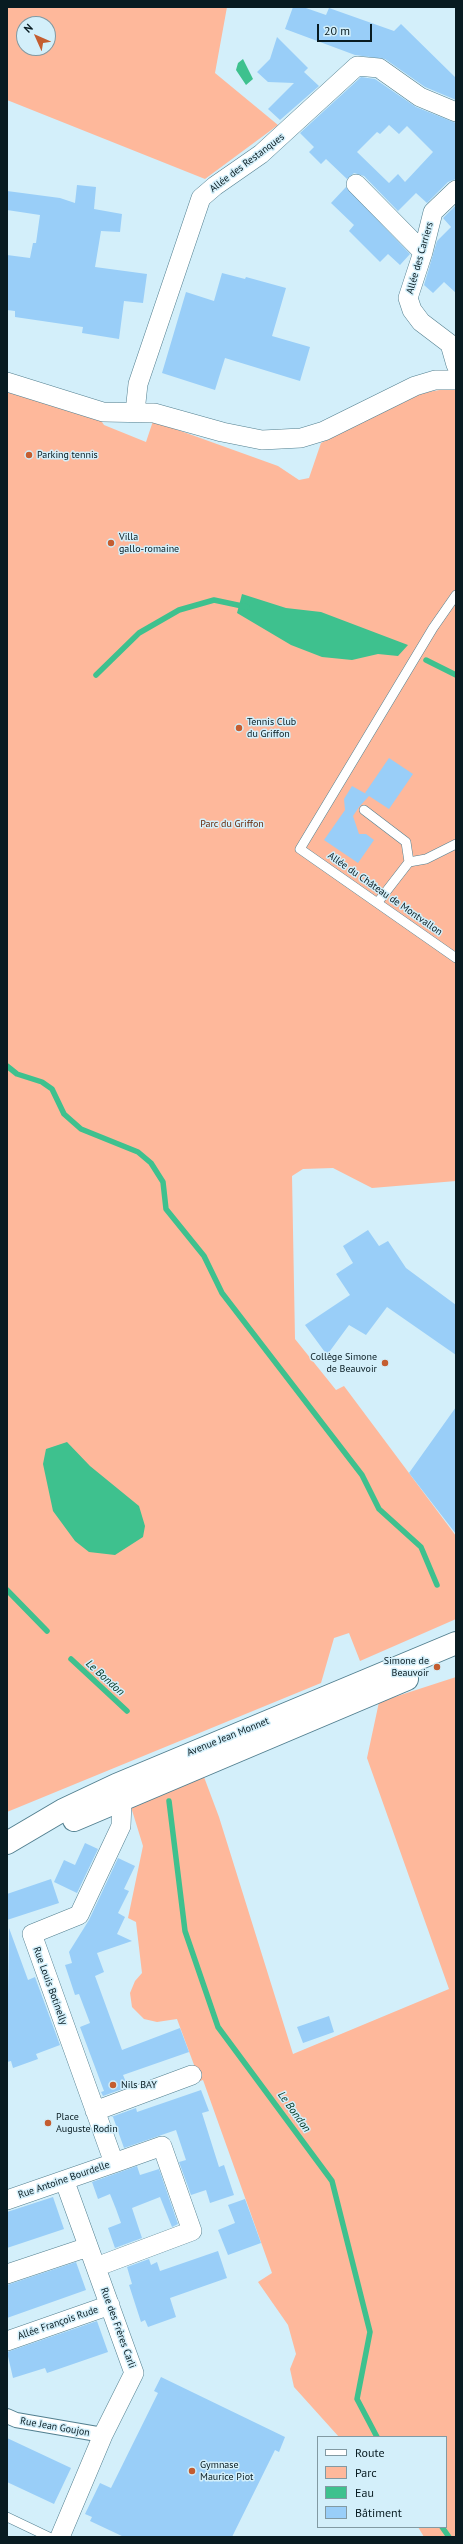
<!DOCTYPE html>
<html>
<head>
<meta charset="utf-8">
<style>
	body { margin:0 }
	#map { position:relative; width:463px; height:2544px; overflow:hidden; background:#d3effa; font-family:"PT Sans",sans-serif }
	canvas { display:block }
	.frame { position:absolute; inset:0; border:8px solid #081b21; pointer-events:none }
	.legend { position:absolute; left:317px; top:2436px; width:130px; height:92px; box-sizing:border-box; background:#d3effa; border:1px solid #829aa3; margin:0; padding:5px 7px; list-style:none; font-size:12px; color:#081b21 }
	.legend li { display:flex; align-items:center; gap:8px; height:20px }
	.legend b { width:20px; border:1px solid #829aa3 }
	.north { position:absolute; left:16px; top:16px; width:40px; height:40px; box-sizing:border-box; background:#d3effa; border:1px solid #829aa3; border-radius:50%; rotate:315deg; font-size:11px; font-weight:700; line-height:16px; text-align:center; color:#081b21 }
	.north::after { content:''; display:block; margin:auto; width:14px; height:18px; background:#c45d30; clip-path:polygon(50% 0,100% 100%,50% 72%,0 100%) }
	.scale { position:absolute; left:317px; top:24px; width:55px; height:18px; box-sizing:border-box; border:2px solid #081b21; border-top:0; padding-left:5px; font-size:12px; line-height:14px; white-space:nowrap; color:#081b21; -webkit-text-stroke:3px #d3effa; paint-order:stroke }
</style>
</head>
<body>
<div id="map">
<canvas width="463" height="2544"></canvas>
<div class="frame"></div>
<ul class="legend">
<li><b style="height:5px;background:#fff"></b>Route</li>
<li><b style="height:11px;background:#feb89b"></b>Parc</li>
<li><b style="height:11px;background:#3ec18e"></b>Eau</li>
<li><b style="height:11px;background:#99cef8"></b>Bâtiment</li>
</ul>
<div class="north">N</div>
<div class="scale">20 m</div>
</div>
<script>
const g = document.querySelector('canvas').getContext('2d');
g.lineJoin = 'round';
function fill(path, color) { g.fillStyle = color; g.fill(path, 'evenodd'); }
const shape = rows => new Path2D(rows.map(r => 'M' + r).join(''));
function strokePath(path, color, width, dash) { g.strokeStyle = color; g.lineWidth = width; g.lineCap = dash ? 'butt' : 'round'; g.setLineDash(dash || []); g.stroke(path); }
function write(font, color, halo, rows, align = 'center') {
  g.font = font + ' "PT Sans",sans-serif'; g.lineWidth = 3; g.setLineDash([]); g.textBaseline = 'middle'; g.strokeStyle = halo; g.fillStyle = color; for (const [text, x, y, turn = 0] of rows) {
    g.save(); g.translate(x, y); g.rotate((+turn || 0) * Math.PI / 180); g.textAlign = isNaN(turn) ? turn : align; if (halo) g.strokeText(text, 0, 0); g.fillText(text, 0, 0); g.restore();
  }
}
const green = shape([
	[7,7,227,7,215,73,278,125,205,179,7,100],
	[24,24,48,24,48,48,24,48],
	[456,387,456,1181,372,1188,333,1168,303,1169,292,1176,295,1339,336,1390,344,1386,456,1536,456,1619,360,1661,349,1633,334,1638,321,1683,7,1812,7,390,100,419,104,425,146,442,153,421,278,466,299,480,309,478,321,443,417,394],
	[456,1677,456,2537,424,2537,418,2527,446,2527,446,2437,339,2437,294,2387,290,2369,296,2354,288,2325,258,2282,272,2273,203,2080,200,2081,177,2019,157,2022,144,2019,132,2007,130,1993,135,1981,142,1973,136,1922,128,1918,143,1846,131,1807,204,1777,219,1817,293,2054,449,1989,367,1758,379,1702]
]);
const water = shape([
	[243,59,253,79,246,85,236,70,238,63],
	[242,594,286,608,321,612,408,645,398,656,378,654,352,660,322,657,291,645,237,613],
	[67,1442,90,1466,139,1506,145,1526,143,1537,115,1555,89,1552,75,1541,53,1511,43,1464,46,1449]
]);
const stream = shape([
	[426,660,456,675],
	[96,675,139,633,179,610,214,600,247,607],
	[7,1066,17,1074,42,1082,52,1089,64,1114,81,1129,138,1152,151,1163,163,1182,166,1209,204,1256,222,1293,362,1475,379,1509,421,1547,437,1585],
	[7,1590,47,1631],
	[71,1659,127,1711],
	[169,1801,185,1931,218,2027,332,2181,370,2332,357,2399,377,2437],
	[442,2527,449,2537]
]);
const building = shape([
	[293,7,303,7,326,15,329,8,394,31,401,24,456,78,456,100,425,87,385,59,355,55,285,29],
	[277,37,308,68,304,72,319,86,280,120,268,109,294,83,268,82,257,72,270,59],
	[361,77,375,79,416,107,456,123,456,179,448,182,427,203,416,193,398,211,364,176,354,173,347,179,326,159,321,164,309,152,314,147,300,133],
	[389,125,399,134,407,126,433,152,405,182,398,174,389,183,357,152,377,132,380,134],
	[77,185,96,187,94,209,122,214,120,232,101,231,95,267,147,274,143,303,124,301,119,339,82,333,83,327,15,317,15,311,7,310,7,255,30,258,33,243,36,243,40,215,7,210,7,191,60,198,75,203],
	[346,187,410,254,400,265,388,254,380,262,349,231,354,225,331,203],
	[456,205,456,293,444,282,433,293,424,285,437,241,451,227,443,218],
	[222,273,245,279,246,277,286,288,272,336,310,347,300,381,225,358,215,390,162,373,186,292,214,301],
	[389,758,413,774,389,809,369,796,359,807,353,816,359,834,366,834,374,840,358,863,324,840,345,810,344,799,352,786,368,795,365,793],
	[368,1230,379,1246,388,1241,406,1268,456,1305,456,1355,387,1307,366,1335,349,1325,327,1355,305,1325,350,1295,336,1274,353,1263,343,1246],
	[456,1407,456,1534,409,1473],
	[85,1843,98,1849,77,1893,54,1882,64,1860,75,1865],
	[118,1858,135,1866,124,1889,129,1891,118,1913,125,1917,117,1934,132,1941,97,1953,104,1972,95,1976,122,2050,180,2028,189,2052,123,2075,128,2087,103,2096,101,2092,104,2091,80,2027,90,2023,79,1994,75,1995,65,1965,72,1963,69,1952,89,1920],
	[51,1879,59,1903,7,1920,7,1894],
	[9,1928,28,1980,35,1977,60,2045,36,2054,38,2059,13,2068,11,2061,7,2062],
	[329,2016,334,2032,303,2043,297,2027],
	[201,2090,209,2111,202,2113,219,2167,224,2165,234,2195,210,2203,206,2190,191,2195,179,2162,186,2160,176,2130,124,2148,113,2117,111,2117,136,2108,137,2112],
	[137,2166,140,2175,159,2169,178,2224,172,2227,160,2197,132,2208,142,2238,115,2248,108,2228,121,2223,116,2209,110,2194,98,2199,92,2182],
	[53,2197,64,2229,7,2248,7,2212],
	[245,2199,261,2243,228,2255,218,2230,235,2223,228,2205],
	[218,2251,227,2278,170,2298,176,2317,148,2327,145,2320,141,2322,129,2285,132,2284,127,2267,149,2259,151,2265,157,2262,160,2271],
	[76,2262,86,2290,7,2318,7,2285],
	[97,2321,108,2352,47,2373,45,2368,13,2378,7,2352],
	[161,2377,285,2437,279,2452,275,2450,232,2537,124,2537,90,2521,92,2517,85,2514,100,2483,111,2488,158,2393,154,2391],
	[7,2438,71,2468,54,2504,7,2482]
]);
const service = shape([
	[456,595,433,628,300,849,456,958],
	[364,810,406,842,409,862],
	[378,902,409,862,426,859,456,844],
	[7,2517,49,2537]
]);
const pedestrian = shape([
	[7,2416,16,2420,103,2435]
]);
const minor = shape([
	[356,184,423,252],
	[456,190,433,212,423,252,408,298,412,310,421,322,450,344,456,365],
	[7,382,103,412,154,413,222,432,262,440,301,438,324,431,415,386,435,380,456,380],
	[135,412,138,384,201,198,215,186,261,154,357,66,379,68,420,97,456,112],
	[95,2111,192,2075],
	[7,2200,114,2163,32,1934,79,1915,121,1826,122,1801],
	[96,2267,192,2231,162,2146,114,2163],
	[7,2274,88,2247],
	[7,2341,110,2305],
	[60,2537,103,2435,134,2373,65,2182]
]);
const tertiary = shape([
	[74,1820,407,1679],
	[7,1843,63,1810,116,1785,456,1643]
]);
const markers = [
	[29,455,4,"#c45d30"],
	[111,543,4,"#c45d30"],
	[239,728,4,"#c45d30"],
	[385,1363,4,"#c45d30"],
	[437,1667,4,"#c45d30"],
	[113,2085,4,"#c45d30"],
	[48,2123,4,"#c45d30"],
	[192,2471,4,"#c45d30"]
];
const streetNames = [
	["Allée des Restanques",247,163,-37],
	["Allée des Carriers",420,258,-74],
	["Allée du Château de Montvallon",385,894,35],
	["Avenue Jean Monnet",228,1737,-22],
	["Rue Louis Botinelly",50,1986,70],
	["Rue Antoine Bourdelle",64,2180,-19],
	["Allée François Rude",58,2323,-19],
	["Rue des Frères Carli",118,2328,70],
	["Rue Jean Goujon",55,2427,10]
];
const poiNames = [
	["Parking tennis",37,455],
	["Villa",119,537],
	["gallo-romaine",119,549],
	["Tennis Club",247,722],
	["du Griffon",247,734],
	["Collège Simone",377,1357,"right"],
	["de Beauvoir",377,1369,"right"],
	["Simone de",429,1661,"right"],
	["Beauvoir",429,1673,"right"],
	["Nils BAY",121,2085],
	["Place",56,2117],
	["Auguste Rodin",56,2129],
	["Gymnase",200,2465],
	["Maurice Piot",200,2477]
];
const parkNames = [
	["Parc du Griffon",232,824]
];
const waterNames = [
	["Le Bondon",105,1678,42],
	["Le Bondon",294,2112,54]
];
fill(green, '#feb89b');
fill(water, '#3ec18e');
strokePath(stream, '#3ec18e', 5.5);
fill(building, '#99cef8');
strokePath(service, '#527f8f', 10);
strokePath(pedestrian, '#527f8f', 16);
strokePath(minor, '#527f8f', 20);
strokePath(tertiary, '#527f8f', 24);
strokePath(service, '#fff', 9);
strokePath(pedestrian, '#fff', 14);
strokePath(minor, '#fff', 19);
strokePath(tertiary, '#fff', 22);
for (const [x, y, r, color] of markers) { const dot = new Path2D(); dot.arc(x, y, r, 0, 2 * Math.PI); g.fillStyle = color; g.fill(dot); strokePath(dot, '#d3effa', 1.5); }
write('10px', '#081b21', '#d3effa', streetNames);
write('10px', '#081b21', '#d3effa', poiNames, 'left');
write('10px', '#69290a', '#d3effa', parkNames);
write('italic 11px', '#003723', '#d3effa', waterNames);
</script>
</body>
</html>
